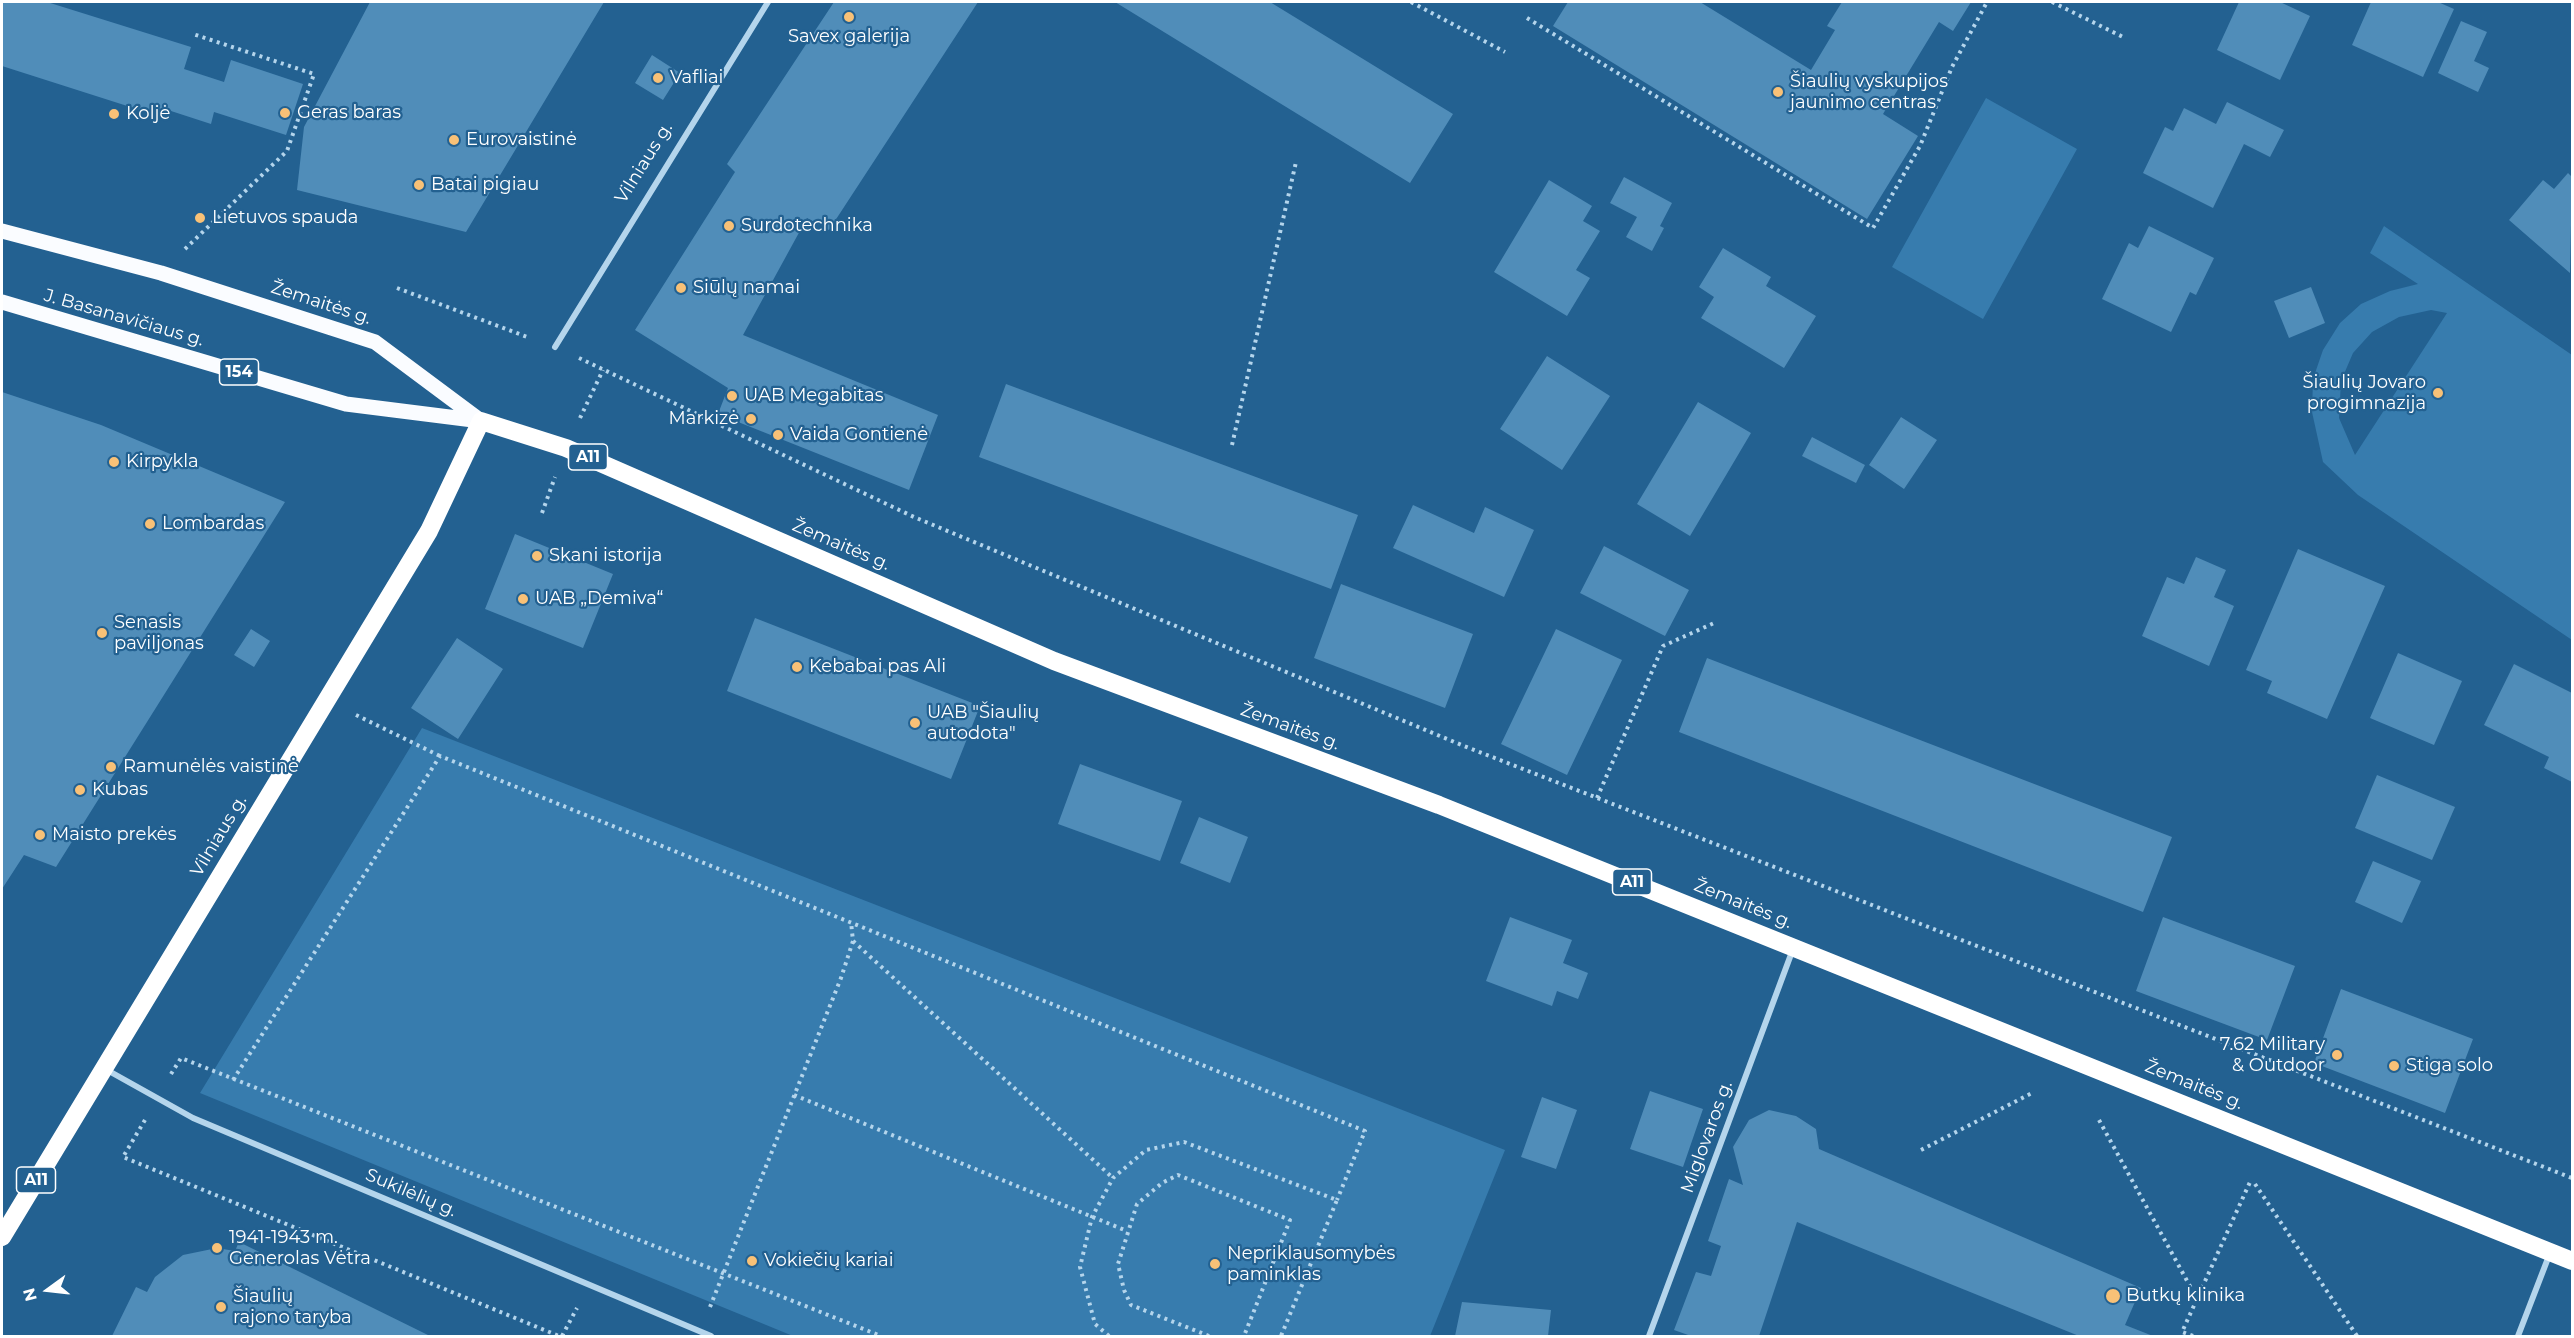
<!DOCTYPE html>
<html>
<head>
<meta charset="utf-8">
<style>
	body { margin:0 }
	#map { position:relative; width:2574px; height:1338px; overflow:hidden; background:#236191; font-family:Montserrat,sans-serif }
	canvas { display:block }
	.frame { position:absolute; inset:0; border:3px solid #fff; pointer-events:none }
	.north { position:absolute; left:18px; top:1260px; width:60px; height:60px; -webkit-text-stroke:4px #236191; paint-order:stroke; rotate:255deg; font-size:16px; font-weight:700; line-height:24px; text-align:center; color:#fff }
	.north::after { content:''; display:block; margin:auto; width:21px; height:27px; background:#fff; clip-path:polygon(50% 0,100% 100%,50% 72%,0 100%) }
</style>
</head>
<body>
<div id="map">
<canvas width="2574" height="1338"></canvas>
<div class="frame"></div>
<div class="north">N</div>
</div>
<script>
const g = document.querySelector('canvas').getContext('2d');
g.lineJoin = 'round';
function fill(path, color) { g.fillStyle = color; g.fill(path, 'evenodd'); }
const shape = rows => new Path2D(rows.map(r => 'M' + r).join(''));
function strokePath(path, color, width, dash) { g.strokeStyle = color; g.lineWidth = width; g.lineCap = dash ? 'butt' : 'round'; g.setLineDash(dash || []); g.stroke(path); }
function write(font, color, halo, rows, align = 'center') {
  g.font = font + ' Montserrat,sans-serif'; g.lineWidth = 4.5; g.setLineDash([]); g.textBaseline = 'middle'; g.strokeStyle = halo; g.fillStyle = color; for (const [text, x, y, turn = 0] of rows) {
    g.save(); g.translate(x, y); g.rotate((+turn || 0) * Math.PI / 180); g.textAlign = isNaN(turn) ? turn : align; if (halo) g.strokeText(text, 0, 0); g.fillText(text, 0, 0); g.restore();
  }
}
const green = shape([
	[1986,98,2077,149,1983,319,1892,267],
	[2384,226,2572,355,2572,640,2358,495,2323,462,2312,412,2313,379,2323,350,2340,323,2361,304,2390,291,2418,284,2370,253],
	[2431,310,2447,313,2355,455,2339,418,2341,381,2353,353,2372,332,2399,317],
	[422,728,1505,1150,1430,1336,793,1336,200,1093]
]);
const building = shape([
	[2,2,47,2,191,47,184,69,224,82,231,60,303,84,286,135,214,112,211,124,171,111,168,119,2,66],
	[370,2,604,2,466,232,297,190,304,127],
	[834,2,978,2,829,230,807,218,743,335,938,415,909,490,718,414,728,388,635,330,735,172,727,164],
	[1115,2,1270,2,1453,114,1410,183],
	[1568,2,1700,2,1811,70,1835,30,1827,26,1842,2,1971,2,1953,31,1939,22,1883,114,1918,136,1867,219,1553,26],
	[2239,2,2280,2,2310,16,2280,80,2217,50],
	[2371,2,2438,2,2454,9,2423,77,2352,45],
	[2461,21,2487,32,2474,61,2489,68,2478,92,2438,73],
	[652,55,680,73,663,100,635,83],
	[2227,102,2284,130,2270,157,2244,144,2213,208,2143,173,2165,127,2173,131,2184,108,2216,124],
	[2568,173,2572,177,2570,273,2509,220,2543,180,2554,189],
	[1624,177,1672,203,1660,226,1664,228,1652,251,1626,237,1637,217,1610,203],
	[1549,180,1592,206,1583,221,1600,231,1576,270,1590,278,1567,316,1494,272],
	[2149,226,2214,258,2196,295,2190,292,2171,332,2102,299,2129,243,2138,248],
	[1723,248,1771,277,1766,286,1816,316,1784,368,1701,318,1714,297,1699,287],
	[2311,287,2325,323,2289,338,2274,301],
	[1547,356,1610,396,1562,470,1500,429],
	[1006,384,1358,515,1331,589,979,457],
	[2,392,101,425,285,502,56,867,24,855,2,889],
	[1698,402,1751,433,1690,536,1637,504],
	[1901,417,1937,440,1904,489,1869,465],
	[1812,437,1865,465,1856,483,1802,456],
	[1413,505,1474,533,1485,507,1534,530,1504,597,1393,548],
	[515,534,613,574,583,648,485,609],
	[1604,546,1689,590,1665,636,1580,593],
	[2298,549,2385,586,2327,719,2267,693,2272,681,2246,670],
	[2196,557,2226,570,2214,597,2234,606,2209,666,2142,636,2167,577,2184,584],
	[1341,584,1473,634,1445,708,1314,658],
	[755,618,980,706,951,779,727,691],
	[251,629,270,641,254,667,234,655],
	[1556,629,1622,660,1567,775,1501,744],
	[457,638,503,669,458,739,411,708],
	[2398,653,2462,681,2434,745,2370,718],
	[1707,658,2172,837,2143,912,1679,732],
	[2514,664,2572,693,2572,782,2544,768,2549,757,2484,725],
	[1080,764,1182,801,1160,861,1058,824],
	[2377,775,2455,807,2432,860,2355,828],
	[1199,817,1248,837,1230,883,1180,863],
	[2373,861,2421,881,2402,923,2355,902],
	[1510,917,1572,940,1563,963,1588,973,1578,999,1557,991,1552,1006,1486,981],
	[2163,917,2295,966,2267,1040,2136,991],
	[2341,989,2473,1039,2445,1113,2314,1063],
	[1650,1091,1703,1109,1683,1167,1630,1149],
	[1542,1097,1577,1110,1556,1169,1521,1157],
	[1769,1110,1796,1116,1816,1129,1819,1149,2141,1288,2125,1325,2153,1336,2079,1336,1797,1222,1759,1336,1691,1336,1674,1330,1696,1272,1711,1276,1721,1246,1708,1241,1729,1179,1743,1185,1733,1147,1749,1120],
	[239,1242,430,1336,112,1336,136,1287,147,1292,155,1277,183,1255,217,1248,235,1251],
	[1462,1302,1551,1310,1548,1336,1455,1336]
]);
const path = shape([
	[1411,2,1505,52],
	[2052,2,2123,37],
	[1527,18,1873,228,1920,146,1952,67,1987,2],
	[185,249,287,151,314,74,193,34],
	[397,288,530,338],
	[579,358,914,517,1464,746,2572,1178],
	[580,418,603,370],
	[1232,445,1296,162],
	[542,513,555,477],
	[356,715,440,756],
	[1597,798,1663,646,1714,623],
	[853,941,1113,1178],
	[171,1074,181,1058,881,1336],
	[233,1080,440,756,1365,1131,1337,1200],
	[794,1095,1127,1231],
	[145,1120,123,1157,559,1336],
	[2099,1120,2197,1299],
	[1921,1150,2032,1093],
	[2255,1184,2357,1336],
	[710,1307,841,978,853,941,851,922],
	[562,1336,577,1308],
	[1109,1336,1095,1324,1080,1267,1092,1217,1113,1178,1146,1150,1184,1142,1337,1200,1281,1336],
	[1209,1336,1131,1305,1124,1290,1118,1264,1137,1204,1162,1183,1178,1175,1290,1220,1244,1336],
	[2193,1336,2182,1332,2250,1182]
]);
const street = shape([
	[555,347,768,2],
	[107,1070,193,1118,711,1336],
	[1649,1336,1793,949],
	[2518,1336,2550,1253]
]);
const primary = shape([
	[2,231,161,273,375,342,481,421],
	[2,302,346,404,481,421]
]);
const highway = shape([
	[2,1237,429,531,481,421,566,448,1054,661,1439,805,2572,1261]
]);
const markers = [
	[849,17,6,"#f8c177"],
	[658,78,6,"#f8c177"],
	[1778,92,6,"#f8c177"],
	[285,113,6,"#f8c177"],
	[114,114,6,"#f8c177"],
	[454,140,6,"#f8c177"],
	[419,185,6,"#f8c177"],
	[200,218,6,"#f8c177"],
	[729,226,6,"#f8c177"],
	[681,288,6,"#f8c177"],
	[2438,393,6,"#f8c177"],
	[732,396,6,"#f8c177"],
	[751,419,6,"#f8c177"],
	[778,435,6,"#f8c177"],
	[114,462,6,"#f8c177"],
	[150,524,6,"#f8c177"],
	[537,556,6,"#f8c177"],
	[523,599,6,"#f8c177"],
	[102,633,6,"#f8c177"],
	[797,667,6,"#f8c177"],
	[915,723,6,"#f8c177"],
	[111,767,6,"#f8c177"],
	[80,790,6,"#f8c177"],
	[40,835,6,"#f8c177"],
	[2337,1055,6,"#f8c177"],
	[2394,1066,6,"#f8c177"],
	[217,1248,6,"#f8c177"],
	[752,1261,6,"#f8c177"],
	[1215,1264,6,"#f8c177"],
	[2113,1296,8,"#f8c177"],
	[221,1307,6,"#f8c177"]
];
const shields = [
	[239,372,39],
	[588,457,39],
	[1632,882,39],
	[36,1180,39]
];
const shieldNames = [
	["154",239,372],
	["A11",588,457],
	["A11",1632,882],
	["A11",36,1180]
];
const poiNames = [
	["Savex galerija",849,37,"center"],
	["Vafliai",670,78],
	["Šiaulių vyskupijos",1790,82],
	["jaunimo centras",1790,103],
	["Geras baras",297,113],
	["Koljė",126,114],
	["Eurovaistinė",466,140],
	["Batai pigiau",431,185],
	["Lietuvos spauda",212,218],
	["Surdotechnika",741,226],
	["Siūlų namai",693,288],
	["Šiaulių Jovaro",2426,383,"right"],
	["progimnazija",2426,404,"right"],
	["UAB Megabitas",744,396],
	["Markizė",739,419,"right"],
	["Vaida Gontienė",790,435],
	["Kirpykla",126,462],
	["Lombardas",162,524],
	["Skani istorija",549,556],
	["UAB „Demiva“",535,599],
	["Senasis",114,623],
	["paviljonas",114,644],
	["Kebabai pas Ali",809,667],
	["UAB \"Šiaulių",927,713],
	["autodota\"",927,734],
	["Ramunėlės vaistinė",123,767],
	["Kubas",92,790],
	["Maisto prekės",52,835],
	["7.62 Military",2325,1045,"right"],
	["& Outdoor",2325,1066,"right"],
	["Stiga solo",2406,1066],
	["1941-1943 m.",229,1238],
	["Generolas Vėtra",229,1259],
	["Nepriklausomybės",1227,1254],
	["paminklas",1227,1275],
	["Vokiečių kariai",764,1261],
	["Butkų klinika",2126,1296],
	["Šiaulių",233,1297],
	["rajono taryba",233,1318]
];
const streetNames = [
	["Vilniaus g.",644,163,-58],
	["Žemaitės g.",321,303,18],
	["J. Basanavičiaus g.",124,318,16],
	["Žemaitės g.",841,545,23],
	["Žemaitės g.",1290,727,20],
	["Vilniaus g.",219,836,-59],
	["Žemaitės g.",1743,904,22],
	["Žemaitės g.",2194,1085,22],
	["Miglovaros g.",1707,1137,-70],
	["Sukilėlių g.",411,1193,23]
];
fill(green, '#377cae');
fill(building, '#508db9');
strokePath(path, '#b4d5ec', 4, [3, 4.5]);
strokePath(street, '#b4d5ec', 6);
strokePath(primary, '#fafcff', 15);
strokePath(highway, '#fff', 18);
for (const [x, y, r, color] of markers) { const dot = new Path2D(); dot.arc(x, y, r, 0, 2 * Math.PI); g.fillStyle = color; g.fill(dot); strokePath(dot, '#236191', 2); }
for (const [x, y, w] of shields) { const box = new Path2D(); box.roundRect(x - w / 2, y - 13, w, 26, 4.5); g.fillStyle = '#236191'; g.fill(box); strokePath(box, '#fff', 1.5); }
write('bold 16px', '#fff', null, shieldNames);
write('18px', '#fff', '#236191', poiNames, 'left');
write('18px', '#fff', '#236191', streetNames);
</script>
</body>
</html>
